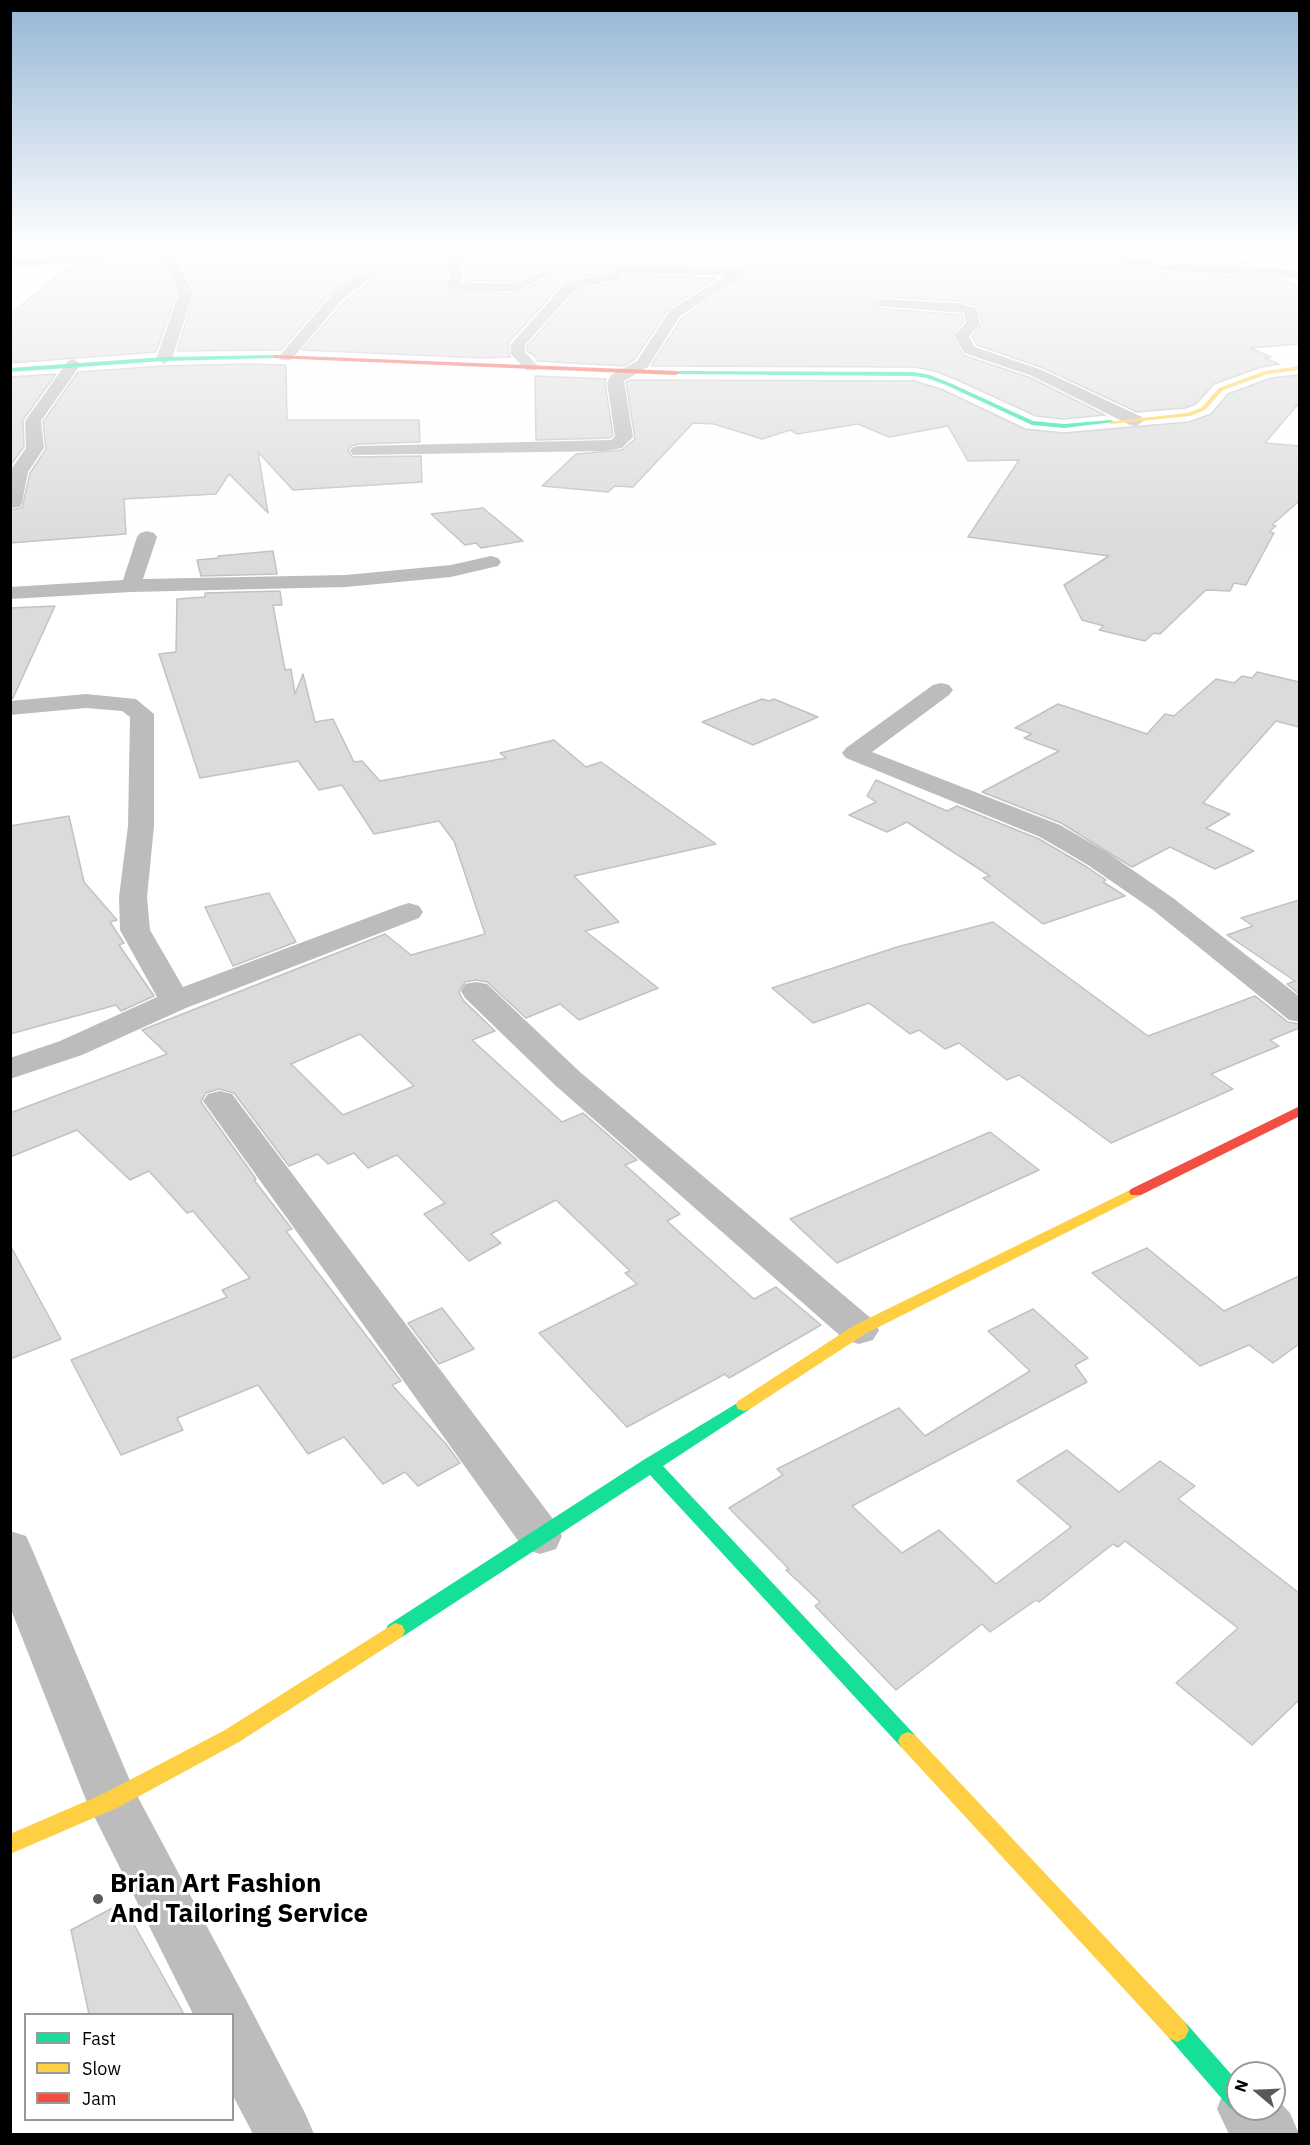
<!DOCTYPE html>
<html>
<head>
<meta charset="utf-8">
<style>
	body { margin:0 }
	#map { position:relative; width:1310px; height:2145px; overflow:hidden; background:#fff; font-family:"IBM Plex Sans",sans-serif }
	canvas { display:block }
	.frame { position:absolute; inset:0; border:12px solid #000; pointer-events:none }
	.legend { position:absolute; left:24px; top:2013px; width:210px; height:108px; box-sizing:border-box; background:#fff; border:2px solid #999; margin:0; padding:8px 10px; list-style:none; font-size:18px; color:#000 }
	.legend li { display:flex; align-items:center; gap:12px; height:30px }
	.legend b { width:30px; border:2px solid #999 }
	.north { position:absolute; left:1226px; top:2061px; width:60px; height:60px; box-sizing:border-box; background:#fff; border:2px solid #999; border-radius:50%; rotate:289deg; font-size:16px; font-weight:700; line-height:24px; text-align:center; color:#000 }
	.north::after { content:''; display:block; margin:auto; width:21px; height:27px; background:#595959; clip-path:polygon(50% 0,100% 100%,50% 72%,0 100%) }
</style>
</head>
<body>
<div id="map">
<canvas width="1310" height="2145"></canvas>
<div class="frame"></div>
<ul class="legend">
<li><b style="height:8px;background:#16e098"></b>Fast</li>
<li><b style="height:8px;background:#ffcf43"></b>Slow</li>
<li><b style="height:8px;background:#f24e42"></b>Jam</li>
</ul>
<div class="north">N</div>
</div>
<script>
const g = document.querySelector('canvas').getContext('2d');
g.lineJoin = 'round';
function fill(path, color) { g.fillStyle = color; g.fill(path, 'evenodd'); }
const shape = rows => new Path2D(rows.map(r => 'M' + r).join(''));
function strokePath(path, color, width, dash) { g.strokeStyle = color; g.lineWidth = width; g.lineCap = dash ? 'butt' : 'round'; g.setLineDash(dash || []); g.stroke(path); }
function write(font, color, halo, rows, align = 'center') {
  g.font = font + ' "IBM Plex Sans",sans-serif'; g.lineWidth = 6; g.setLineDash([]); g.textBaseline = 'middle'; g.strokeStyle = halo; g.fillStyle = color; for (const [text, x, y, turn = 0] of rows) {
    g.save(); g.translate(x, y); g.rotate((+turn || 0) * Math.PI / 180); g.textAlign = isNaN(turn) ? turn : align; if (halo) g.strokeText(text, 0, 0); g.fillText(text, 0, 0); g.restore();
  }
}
const building = shape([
	[104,249,145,249,165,265,177,293,156,352,10,363,10,314,69,266,90,265,106,258,104,249],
	[165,249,373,249,394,250,402,255,414,255,422,249,455,250,446,267,448,276,444,285,448,290,514,294,552,277,553,274,543,269,512,282,465,280,466,275,463,267,473,250,536,253,570,253,575,249,659,252,661,249,877,249,896,250,904,255,1105,255,1125,266,1151,272,1283,279,1299,287,1299,344,1250,348,1271,357,1265,358,1279,364,1261,367,1214,384,1196,404,1185,408,1137,412,1043,368,977,345,972,336,982,323,977,306,957,301,882,297,873,302,877,308,962,315,964,322,952,335,963,355,1031,378,1105,415,1064,419,1036,416,955,379,935,371,914,367,651,366,682,318,748,272,740,267,622,263,607,272,573,279,561,285,509,342,508,353,511,357,483,358,302,350,345,301,370,281,372,276,363,271,331,292,281,350,177,351,195,292,178,258,165,249],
	[1215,250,1250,265,1152,260,1129,253,1215,250],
	[626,275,717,278,669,308,635,359,624,366,537,361,535,356,527,351,527,346,574,294,583,289,617,282,626,275],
	[247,364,286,365,287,420,419,420,420,442,359,444,351,446,348,451,353,457,421,456,422,482,293,490,258,452,268,513,229,474,216,494,124,499,126,534,10,543,10,510,22,508,30,473,46,449,43,422,78,372,164,366,247,364],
	[56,374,23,420,24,447,10,466,10,377,56,374],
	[1299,375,1299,403,1265,443,1299,446,1299,501,1272,525,1276,526,1269,532,1274,533,1246,585,1234,583,1230,591,1206,590,1160,634,1154,633,1145,641,1099,630,1104,626,1082,620,1064,585,1109,556,968,537,1019,460,968,461,948,426,889,437,858,424,797,434,790,430,762,439,714,424,693,423,633,487,615,486,608,492,542,486,576,454,622,450,635,439,626,382,630,380,914,381,941,389,1025,429,1064,433,1189,422,1211,414,1228,394,1271,378,1299,375],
	[535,376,606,379,605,383,613,435,610,438,536,440,535,376],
	[483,508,523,541,481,548,476,543,465,545,431,514,483,508],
	[273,551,277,574,201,576,197,560,219,558,218,556,273,551],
	[280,591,282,605,273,605,285,670,291,669,295,694,303,674,315,722,333,719,354,762,362,761,380,781,506,758,500,753,554,740,586,767,601,762,716,844,574,876,619,922,585,931,658,988,579,1020,560,1004,526,1018,487,982,476,980,465,982,459,992,463,1000,495,1031,472,1040,562,1122,583,1113,637,1160,625,1165,680,1214,667,1221,679,1232,754,1299,776,1287,821,1325,729,1378,725,1374,627,1427,539,1333,637,1284,625,1273,630,1271,556,1200,491,1234,501,1243,469,1261,424,1214,445,1203,397,1155,368,1168,354,1153,328,1164,318,1154,289,1166,234,1093,219,1089,206,1093,201,1102,256,1179,254,1180,292,1229,286,1231,401,1381,392,1385,446,1444,460,1463,418,1486,405,1472,383,1484,344,1437,308,1454,258,1385,177,1418,183,1430,121,1455,71,1360,227,1297,222,1290,250,1278,193,1211,187,1213,149,1171,130,1180,77,1130,10,1157,10,1113,167,1054,142,1030,385,934,411,955,485,934,454,841,439,821,374,834,342,785,319,790,298,761,200,778,159,654,176,652,177,599,205,597,205,593,280,591],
	[360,1034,414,1086,343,1115,291,1064,360,1034],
	[55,606,13,698,10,699,10,608,55,606],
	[1257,672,1299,682,1299,727,1276,721,1203,803,1230,814,1206,828,1254,851,1215,869,1170,847,1132,867,1061,823,982,792,1059,751,1024,738,1032,734,1015,728,1058,704,1147,734,1165,714,1174,716,1216,679,1234,683,1242,676,1252,678,1257,672],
	[762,699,769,701,774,699,818,717,753,745,702,722,762,699],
	[876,780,947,811,957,806,1039,839,1087,867,1106,880,1103,882,1125,896,1043,924,983,878,990,876,907,822,887,832,849,815,876,802,867,796,876,780],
	[69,816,84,882,117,920,110,922,124,943,119,945,154,996,121,1011,116,1005,10,1034,10,826,69,816],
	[269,893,296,942,233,966,205,907,269,893],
	[1299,900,1299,994,1287,984,1295,981,1227,935,1253,926,1241,918,1299,900],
	[993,922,1148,1036,1255,996,1288,1022,1299,1024,1299,1028,1270,1040,1279,1046,1211,1074,1233,1089,1111,1143,1019,1075,1007,1080,959,1043,945,1049,919,1030,910,1034,869,1003,813,1023,772,988,897,947,993,922],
	[990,1132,1039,1170,837,1263,790,1219,990,1132],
	[10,1245,61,1339,10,1359,10,1245],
	[1147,1248,1224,1311,1299,1276,1299,1344,1273,1363,1249,1345,1200,1366,1092,1273,1147,1248],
	[442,1308,474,1349,439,1364,408,1323,442,1308],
	[1033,1309,1088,1358,1075,1365,1087,1382,852,1506,902,1553,939,1530,996,1584,1071,1527,1017,1481,1067,1450,1119,1492,1160,1461,1195,1486,1178,1499,1299,1593,1299,1700,1252,1745,1176,1683,1238,1628,1125,1541,1118,1547,1113,1544,1039,1602,1036,1600,990,1632,982,1624,896,1690,815,1606,820,1602,786,1570,789,1569,729,1508,783,1475,777,1469,899,1408,925,1436,1030,1371,988,1331,1033,1309],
	[122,1903,184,2014,89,2014,71,1930,122,1903]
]);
const street = shape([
	[90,249,102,249,105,256,90,263,10,266,10,258,89,255,92,254,90,249],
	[147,249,161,249,176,259,193,293,172,359,164,364,156,359,179,293,167,264,147,249],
	[396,249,420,249,414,253,402,253,396,249],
	[457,249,471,250,460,267,464,276,461,282,512,284,544,271,551,275,514,292,450,289,446,284,450,276,448,267,458,251,457,249],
	[898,249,1116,249,1134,258,1152,262,1300,270,1300,278,1152,270,1126,264,1106,253,904,253,898,249],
	[622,265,740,269,746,273,680,316,648,367,624,381,633,437,622,448,604,451,353,455,350,451,353,447,359,446,611,440,615,436,607,383,611,375,637,361,670,310,725,276,625,273,617,280,582,287,573,292,525,345,525,352,539,367,536,370,526,370,510,353,511,344,563,286,573,281,608,274,622,265],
	[363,273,368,274,370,277,368,280,343,299,291,360,281,360,278,357,281,354,333,293,363,273],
	[882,299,957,303,976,308,980,324,969,336,975,347,1042,370,1142,417,1144,421,1136,426,1130,425,1032,376,964,353,954,335,966,323,964,313,877,306,875,303,882,299],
	[73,359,81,364,41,421,44,448,28,472,22,503,20,507,10,508,10,471,26,448,25,421,68,361,73,359],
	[147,531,154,533,157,537,143,579,346,575,451,565,491,556,498,558,501,562,498,566,451,577,346,587,131,592,10,599,10,587,123,580,137,537,140,533,147,531],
	[941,683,949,685,953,690,949,695,872,752,1060,825,1108,853,1173,898,1300,997,1300,1022,1289,1020,1153,910,1088,865,1040,837,846,758,842,753,846,748,933,685,941,683],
	[86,694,136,699,154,714,154,826,147,897,150,930,183,987,399,906,409,903,419,906,423,912,419,918,186,1008,82,1055,10,1079,10,1058,60,1041,157,997,120,930,119,897,128,826,130,717,122,711,86,708,10,715,10,701,86,694],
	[476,982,487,984,580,1072,873,1320,879,1330,873,1340,859,1344,845,1340,556,1086,465,998,461,991,465,984,476,982],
	[220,1091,232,1094,556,1523,562,1536,556,1549,540,1554,524,1549,203,1101,208,1094,220,1091],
	[10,1531,26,1536,32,1549,133,1788,243,1994,305,2113,314,2134,253,2134,232,2094,232,2014,193,2014,86,1800,10,1607,10,1531],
	[1238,2083,1238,2109,1274,2109,1274,2096,1290,2113,1299,2134,1229,2134,1217,2109,1225,2088,1238,2083]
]);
const fast = shape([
	[275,355,277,358,164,361,10,372,10,368,164,357,275,355],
	[676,371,914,372,930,375,950,383,1033,421,1064,424,1111,420,1114,422,1064,428,1032,425,946,385,927,378,914,376,674,374,676,371],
	[744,1399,750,1401,752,1405,750,1409,663,1466,915,1735,918,1741,915,1747,908,1750,901,1747,650,1475,402,1637,395,1639,388,1637,385,1631,388,1625,645,1459,744,1399],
	[1177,2018,1185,2022,1238,2082,1238,2109,1245,2109,1238,2112,1230,2108,1169,2038,1165,2030,1169,2022,1177,2018]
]);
const slow = shape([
	[1300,366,1300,370,1268,374,1223,390,1205,410,1190,416,1111,424,1108,422,1187,413,1201,408,1219,388,1265,371,1300,366],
	[1136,1187,1143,1192,1141,1195,865,1334,750,1409,744,1411,738,1409,736,1405,738,1401,853,1326,1136,1187],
	[395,1623,402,1625,405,1631,402,1637,239,1742,119,1807,10,1854,10,1834,105,1793,225,1730,395,1623],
	[908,1732,915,1735,1185,2022,1189,2030,1185,2038,1177,2042,1169,2038,901,1747,898,1741,901,1735,908,1732]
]);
const jam = shape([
	[275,355,676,371,679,373,676,375,273,358,275,355],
	[1300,1106,1300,1116,1141,1195,1131,1195,1129,1192,1131,1189,1300,1106]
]);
const markers = [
	[98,1899,6,"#595959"]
];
const nearPoinames = [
	["Brian Art Fashion",110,1884],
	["And Tailoring Service",110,1914]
];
fill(building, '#dbdbdb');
strokePath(building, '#c2c2c2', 1.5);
fill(street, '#bcbcbc');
fill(fast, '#16e098');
fill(slow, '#ffcf43');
fill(jam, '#f24e42');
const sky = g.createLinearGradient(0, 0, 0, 549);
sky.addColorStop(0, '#95b6d5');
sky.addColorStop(0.45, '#fff');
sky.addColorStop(1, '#ffffff00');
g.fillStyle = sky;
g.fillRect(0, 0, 1310, 549);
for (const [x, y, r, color] of markers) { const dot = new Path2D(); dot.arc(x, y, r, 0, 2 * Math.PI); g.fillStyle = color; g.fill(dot); strokePath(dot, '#fff', 2); }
write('bold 26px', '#000', '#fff', nearPoinames, 'left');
</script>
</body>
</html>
